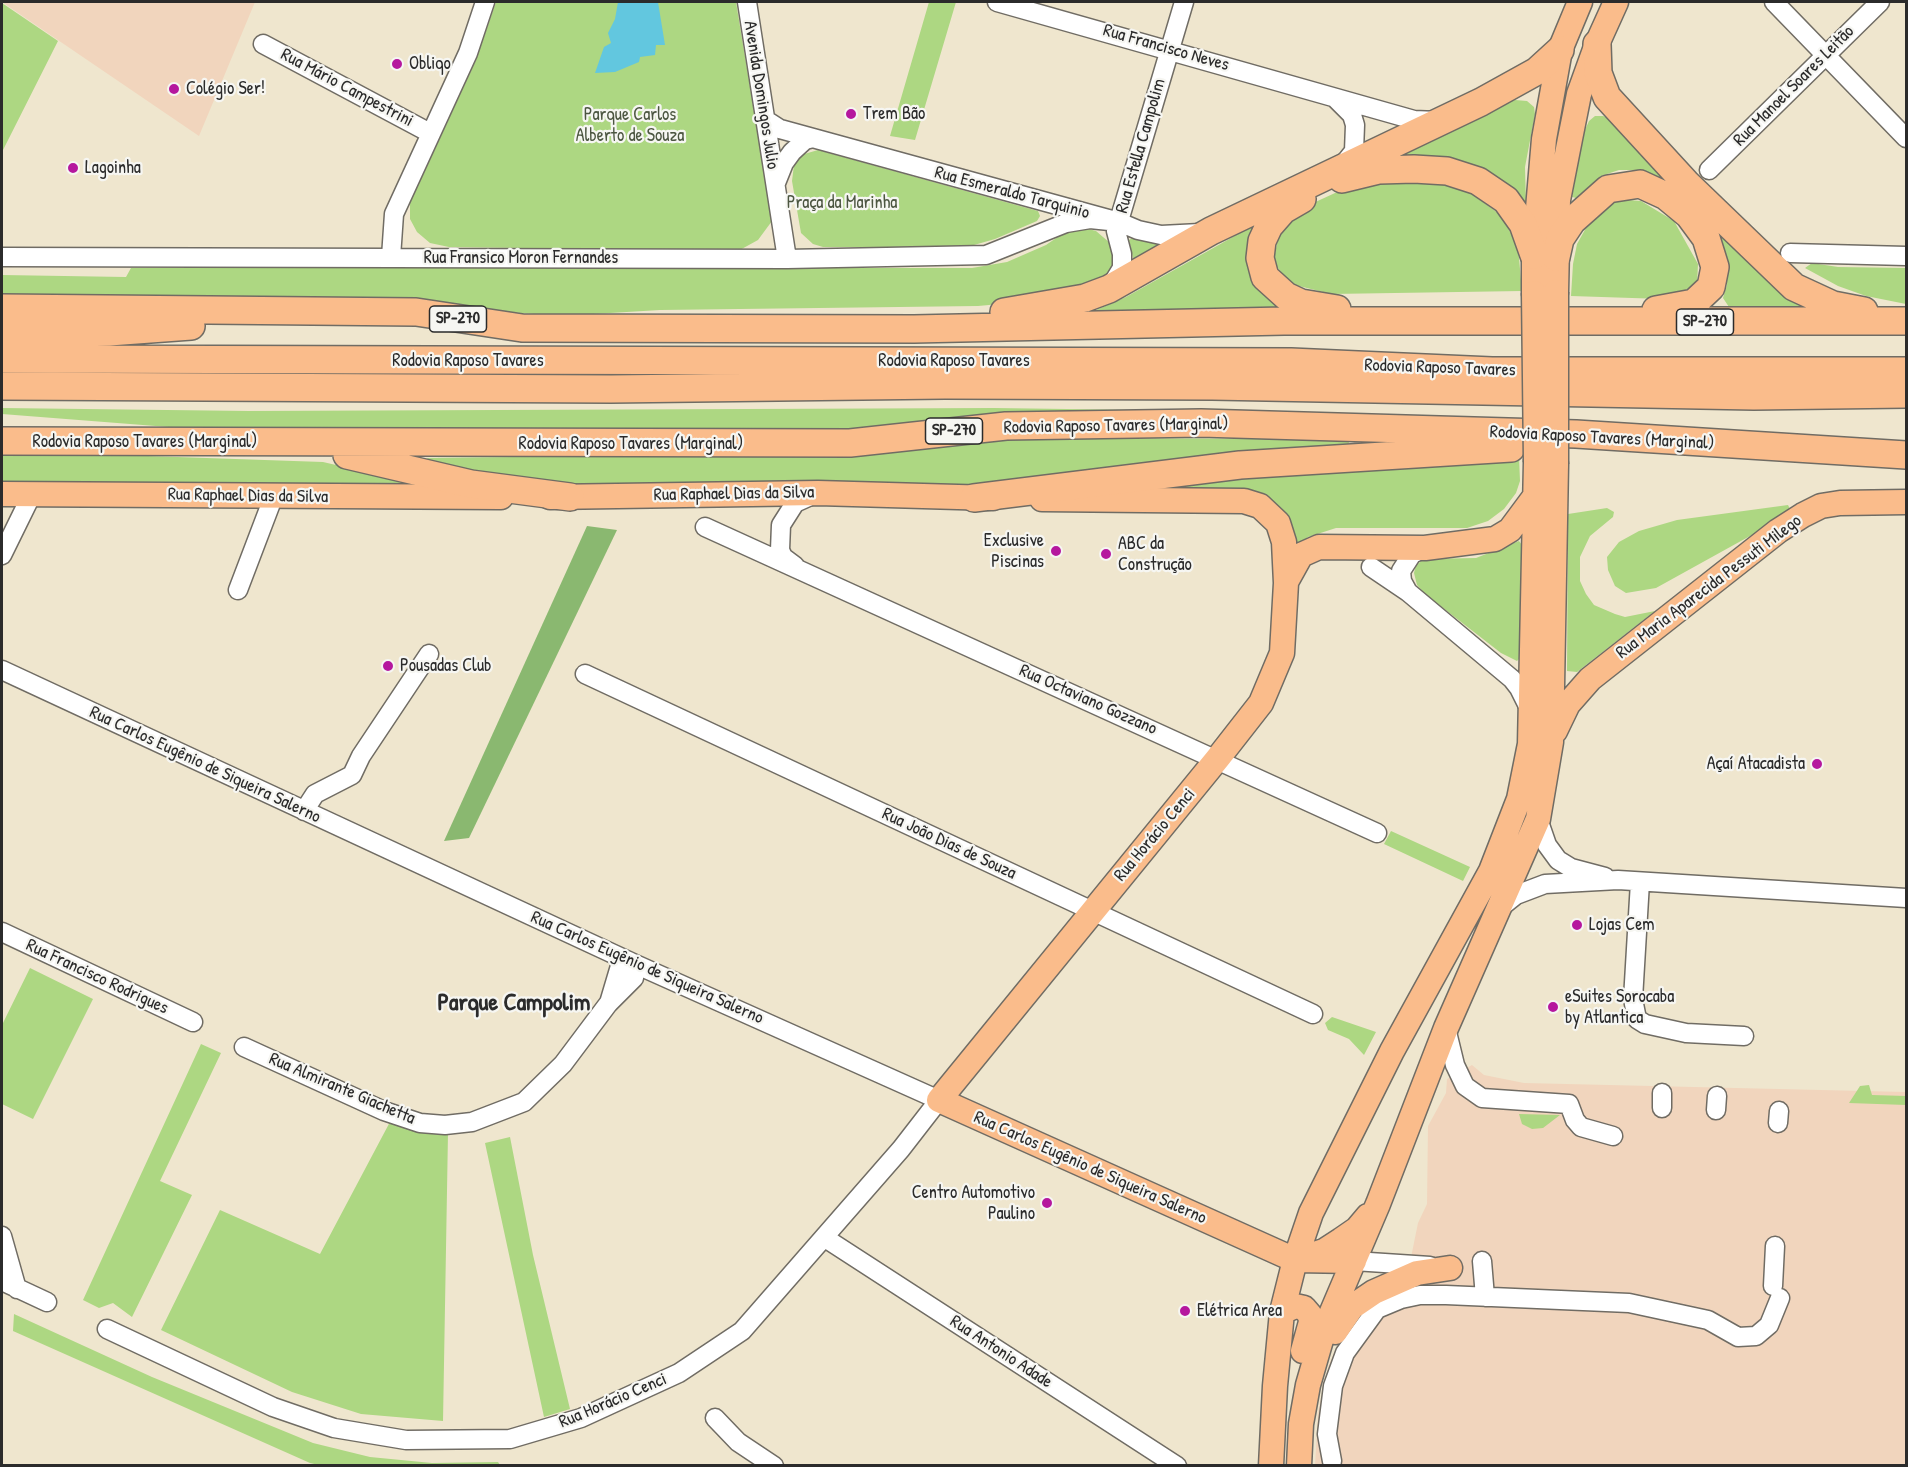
<!DOCTYPE html>
<html>
<head>
<meta charset="utf-8">
<style>
	body { margin:0 }
	#map { position:relative; width:1908px; height:1467px; overflow:hidden; background:#efe6ce; font-family:"Patrick Hand",sans-serif }
	canvas { display:block }
	.frame { position:absolute; inset:0; border:3px solid #2b2b2b; pointer-events:none }
</style>
</head>
<body>
<div id="map">
<canvas width="1908" height="1467"></canvas>
<div class="frame"></div>
</div>
<script>
const g = document.querySelector('canvas').getContext('2d');
g.lineJoin = 'round';
function fill(path, color) { g.fillStyle = color; g.fill(path, 'evenodd'); }
const shape = rows => new Path2D(rows.map(r => 'M' + r).join(''));
function strokePath(path, color, width, dash) { g.strokeStyle = color; g.lineWidth = width; g.lineCap = dash ? 'butt' : 'round'; g.setLineDash(dash || []); g.stroke(path); }
function write(font, color, halo, rows, align = 'center') {
  g.font = font + ' "Patrick Hand",sans-serif'; g.lineWidth = 4.5; g.setLineDash([]); g.textBaseline = 'middle'; g.strokeStyle = halo; g.fillStyle = color; for (const [text, x, y, turn = 0] of rows) {
    g.save(); g.translate(x, y); g.rotate((+turn || 0) * Math.PI / 180); g.textAlign = isNaN(turn) ? turn : align; if (halo) g.strokeText(text, 0, 0); g.fillText(text, 0, 0); g.restore();
  }
}
const built = shape([
	[2,2,255,2,199,136],
	[1472,1065,1484,1075,1524,1083,1906,1092,1906,1465,1315,1466,1318,1413,1328,1367,1344,1331,1364,1306,1405,1287,1418,1223,1427,1204,1428,1126,1446,1093,1447,1079]
]);
const green = shape([
	[496,2,736,2,772,221,758,240,738,251,449,247,430,243,417,232,410,219,410,203,476,60],
	[929,2,956,2,915,140,890,136],
	[2,3,58,41,2,152],
	[1515,100,1527,101,1534,107,1535,114,1525,167,1526,204,1389,163,1397,152,1494,107],
	[1595,116,1603,116,1613,120,1788,297,1806,309,1739,312,1729,307,1723,298,1727,285,1722,241,1710,224,1666,182,1654,175,1638,170,1619,170,1601,176,1576,198,1572,197,1584,132,1589,121],
	[818,150,1038,211,1040,216,1037,221,995,239,967,247,823,247,813,244,801,233,792,181,794,165,801,155],
	[1431,180,1465,189,1502,216,1518,247,1522,291,1331,294,1291,284,1273,262,1281,226,1298,210,1359,182],
	[1628,200,1641,201,1674,221,1698,264,1697,285,1663,299,1571,296,1573,264,1577,244,1586,228,1597,214,1612,203],
	[1256,224,1279,309,1078,318,1126,297],
	[1081,227,1096,231,1110,243,1113,259,1111,270,1103,278,1033,301,978,306,660,310,560,316,482,310,2,296,2,275,126,277,131,268,972,268,1007,262,1046,245,1068,230],
	[1132,238,1164,245,1134,262,1129,240],
	[1812,263,1838,267,1906,268,1906,304,1866,296,1838,286,1805,268],
	[2,408,249,411,994,408,1286,412,1370,419,798,436,258,434,2,414],
	[1013,438,1343,439,1349,442,1348,447,947,490,533,489,422,461,428,458,849,453],
	[2,451,323,462,392,478,415,487,2,481],
	[1519,457,1520,481,1516,493,1504,509,1488,521,1467,528,1336,528,1308,537,1297,547,1286,518,1214,489,1154,488,1149,482],
	[1788,505,1790,509,1759,531,1656,588,1626,593,1615,586,1608,570,1607,557,1619,542,1639,531,1677,520],
	[1607,508,1614,512,1613,517,1590,536,1580,557,1580,581,1586,594,1594,605,1615,614,1625,617,1655,611,1577,672,1567,671,1568,514],
	[1519,541,1522,545,1521,657,1517,661,1501,653,1425,594,1417,585,1414,573,1416,565,1424,559,1476,558],
	[1391,831,1470,867,1463,881,1384,844],
	[30,968,93,999,33,1119,2,1104,2,1025],
	[1332,1017,1376,1032,1364,1055,1349,1039,1328,1030,1325,1023],
	[201,1044,221,1053,160,1181,192,1195,132,1317,113,1303,99,1308,83,1300],
	[1869,1085,1872,1095,1906,1096,1906,1105,1849,1103,1860,1086],
	[1519,1114,1560,1115,1543,1128,1532,1129,1522,1124],
	[391,1120,448,1133,443,1421,361,1414,292,1392,161,1330,220,1210,320,1254],
	[510,1137,533,1255,570,1409,544,1417,485,1143],
	[14,1314,152,1377,313,1443,370,1457,432,1463,498,1462,500,1465,323,1466,310,1463,13,1331]
]);
const forest = shape([
	[587,526,617,530,469,838,444,841]
]);
const water = shape([
	[618,2,658,2,665,45,656,45,655,55,640,57,639,62,615,72,595,73,604,47,611,43,608,33,615,19]
]);
const minor = shape([
	[747,2,787,259],
	[997,2,1414,120,1438,121],
	[1774,2,1906,138],
	[263,44,430,133],
	[1335,98,1352,115,1355,125,1354,151,1342,166],
	[766,120,780,129,1119,222,1138,230,1161,235,1200,233],
	[1709,170,1880,2],
	[776,183,784,163,792,152,805,140,813,138],
	[1790,253,1906,256],
	[2,257,787,259,986,255,1066,223,1090,219,1119,222],
	[391,257,394,214,468,53,485,2],
	[1111,286,1122,268,1122,254,1116,231,1184,2],
	[705,527,1377,833],
	[1425,548,1412,554,1401,571,1402,581,1408,592,1512,679,1519,688,1529,708],
	[2,555,32,494],
	[795,566,783,557,780,550,781,525,795,503,815,494],
	[1371,567,1408,592],
	[238,590,273,498],
	[2,670,635,964,939,1100,901,1149,742,1331,679,1373,581,1418,510,1439,406,1440,334,1428,273,1407,107,1329],
	[585,674,1313,1014],
	[304,811,315,794,352,775,361,756,429,654],
	[1538,819,1547,845,1558,860,1571,868,1605,877],
	[1640,882,1633,999,1637,1019,1645,1024,1686,1033,1744,1036],
	[1501,907,1516,895,1545,884,1618,880,1906,898],
	[2,932,193,1022],
	[609,1003,620,966,629,961],
	[1446,1028,1455,1065,1465,1086,1482,1098,1569,1104,1575,1120,1581,1127,1613,1136],
	[244,1047,384,1111,420,1123,445,1125,472,1122,524,1102,563,1064,608,1004,634,978,635,964],
	[1662,1108,1662,1093],
	[1716,1110,1717,1096],
	[1778,1123,1779,1111],
	[2,1236,17,1289],
	[825,1238,1177,1466],
	[1354,1261,1430,1266],
	[1482,1261,1485,1297],
	[2,1281,47,1302],
	[1773,1286,1775,1246],
	[715,1418,738,1442,774,1466],
	[1332,1461,1327,1434,1333,1386,1345,1353,1377,1309,1401,1299,1420,1295,1446,1295,1629,1303,1708,1320,1738,1337,1756,1336,1769,1325,1780,1298]
]);
const major = shape([
	[1556,292,1558,200,1570,139,1579,94,1597,44,1616,2],
	[1534,293,1534,255,1544,139,1560,50,1580,2],
	[2,494,501,497],
	[550,497,818,493,993,498],
	[1042,499,1244,501,1260,506,1278,523,1284,542,1286,583,1282,653,1261,703,1218,758,939,1100,1295,1260,1354,1261],
	[1286,582,1301,555,1319,547,1425,548,1495,539,1510,530,1536,495],
	[1555,731,1568,704,1590,679,1778,531,1803,515,1821,506,1840,503,1906,502],
	[1306,1257,1324,1251,1341,1240,1357,1229,1368,1216],
	[1282,1312,1295,1306,1304,1308,1310,1315,1311,1322,1303,1351],
	[1335,1332,1352,1307,1374,1292,1417,1273,1450,1268],
	[1271,1466,1275,1386,1282,1312,1295,1260,1311,1213,1392,1051,1491,871,1519,799,1530,744,1536,462],
	[1299,1466,1301,1424,1308,1385,1323,1333,1378,1204,1446,1028,1538,819,1551,742,1556,464]
]);
const highway = shape([
	[1597,44,1598,73,1607,97,1686,183,1794,287,1833,305,1864,311],
	[1342,179,1379,170,1414,169,1447,171,1478,181,1506,200,1523,224,1534,255],
	[1302,199,1283,210,1269,226,1262,241,1260,258,1265,277,1286,296,1301,303,1337,309],
	[1556,257,1560,239,1572,221,1608,189,1640,184,1666,196,1689,215,1706,238,1715,267,1711,287,1694,303,1656,310],
	[2,308,416,312,522,328,914,329,1284,321,1906,321],
	[1004,312,1085,298,1109,289,1211,231,1481,102,1537,71,1560,50],
	[2,334,109,332,191,326],
	[2,359,1291,362,1492,371,1906,371],
	[2,386,611,389,945,385,1212,386,1754,396,1906,394],
	[2,441,850,443,1006,426,1201,423,1576,434,1906,455],
	[347,455,471,484,570,497],
	[974,498,1240,465,1511,448]
]);
const majorBridge = shape([
	[1556,292,1556,464],
	[1534,293,1536,462]
]);
const markers = [
	[397,64,6,"#b5179e"],
	[174,89,6,"#b5179e"],
	[851,114,6,"#b5179e"],
	[73,168,6,"#b5179e"],
	[1056,551,6,"#b5179e"],
	[1106,554,6,"#b5179e"],
	[388,666,6,"#b5179e"],
	[1817,764,6,"#b5179e"],
	[1577,925,6,"#b5179e"],
	[1553,1007,6,"#b5179e"],
	[1047,1203,6,"#b5179e"],
	[1185,1311,6,"#b5179e"]
];
const shields = [
	[458,319,57],
	[1705,322,57],
	[954,431,57]
];
const shieldNames = [
	["SP-270",458,319],
	["SP-270",1705,322],
	["SP-270",954,431]
];
const streetNames = [
	["Rua Francisco Neves",1166,48,16],
	["Rua Manoel Soares Leitão",1794,86,-45],
	["Rua Mário Campestrini",347,88,28],
	["Avenida Domingos Julio",761,95,81],
	["Rua Estella Campolim",1141,146,-74],
	["Rua Esmeraldo Tarquinio",1012,193,15],
	["Rua Fransico Moron Fernandes",521,258],
	["Rodovia Raposo Tavares",468,361],
	["Rodovia Raposo Tavares",954,361],
	["Rodovia Raposo Tavares",1440,368,2],
	["Rodovia Raposo Tavares (Marginal)",1116,426,-1],
	["Rodovia Raposo Tavares (Marginal)",1602,438,3],
	["Rodovia Raposo Tavares (Marginal)",145,442],
	["Rodovia Raposo Tavares (Marginal)",631,444],
	["Rua Raphael Dias da Silva",734,494,-1],
	["Rua Raphael Dias da Silva",248,496,1],
	["Rua Maria Aparecida Pessuti Milego",1709,587,-37],
	["Rua Octaviano Gozzano",1088,700,24],
	["Rua Carlos Eugênio de Siqueira Salerno",205,765,25],
	["Rua Horácio Cenci",1155,835,-50],
	["Rua João Dias de Souza",949,844,25],
	["Rua Carlos Eugênio de Siqueira Salerno",647,968,24],
	["Rua Francisco Rodrigues",97,977,25],
	["Rua Almirante Giachetta",342,1089,23],
	["Rua Carlos Eugênio de Siqueira Salerno",1090,1168,24],
	["Rua Antonio Adade",1001,1352,33],
	["Rua Horácio Cenci",613,1401,-23]
];
const poiNames = [
	["Obliqo",409,64],
	["Colégio Ser!",186,89],
	["Trem Bão",863,114],
	["Lagoinha",85,168],
	["Exclusive",1044,541,"right"],
	["Piscinas",1044,562,"right"],
	["ABC da",1118,544],
	["Construção",1118,565],
	["Pousadas Club",400,666],
	["Açaí Atacadista",1805,764,"right"],
	["Lojas Cem",1589,925],
	["eSuites Sorocaba",1565,997],
	["by Atlantica",1565,1018],
	["Centro Automotivo",1035,1193,"right"],
	["Paulino",1035,1214,"right"],
	["Elétrica Area",1197,1311]
];
const parkNames = [
	["Parque Carlos",630,115],
	["Alberto de Souza",630,136],
	["Praça da Marinha",842,203]
];
const districtNames = [
	["Parque Campolim",514,1004]
];
fill(built, '#f1d5bd');
fill(green, '#add782');
fill(forest, '#8ab870');
fill(water, '#62c7df');
strokePath(minor, '#706c64', 21);
strokePath(major, '#706c64', 27);
strokePath(highway, '#706c64', 30);
strokePath(minor, '#fff', 18);
strokePath(major, '#fabc8b', 24);
strokePath(highway, '#fabc8b', 27);
strokePath(majorBridge, '#706c64', 27, []);
strokePath(majorBridge, '#fabc8b', 24);
for (const [x, y, r, color] of markers) { const dot = new Path2D(); dot.arc(x, y, r, 0, 2 * Math.PI); g.fillStyle = color; g.fill(dot); strokePath(dot, '#f6f6f2', 2); }
for (const [x, y, w] of shields) { const box = new Path2D(); box.roundRect(x - w / 2, y - 13, w, 26, 4.5); g.fillStyle = '#f6f6f2'; g.fill(box); strokePath(box, '#2b2b2b', 1.5); }
write('bold 16px', '#2b2b2b', null, shieldNames);
write('18px', '#2b2b2b', '#f6f6f2', streetNames);
write('18px', '#2b2b2b', '#f6f6f2', poiNames, 'left');
write('18px', '#4c5641', '#f6f6f2', parkNames);
write('bold 24px', '#2b2b2b', '#f6f6f2', districtNames);
</script>
</body>
</html>
